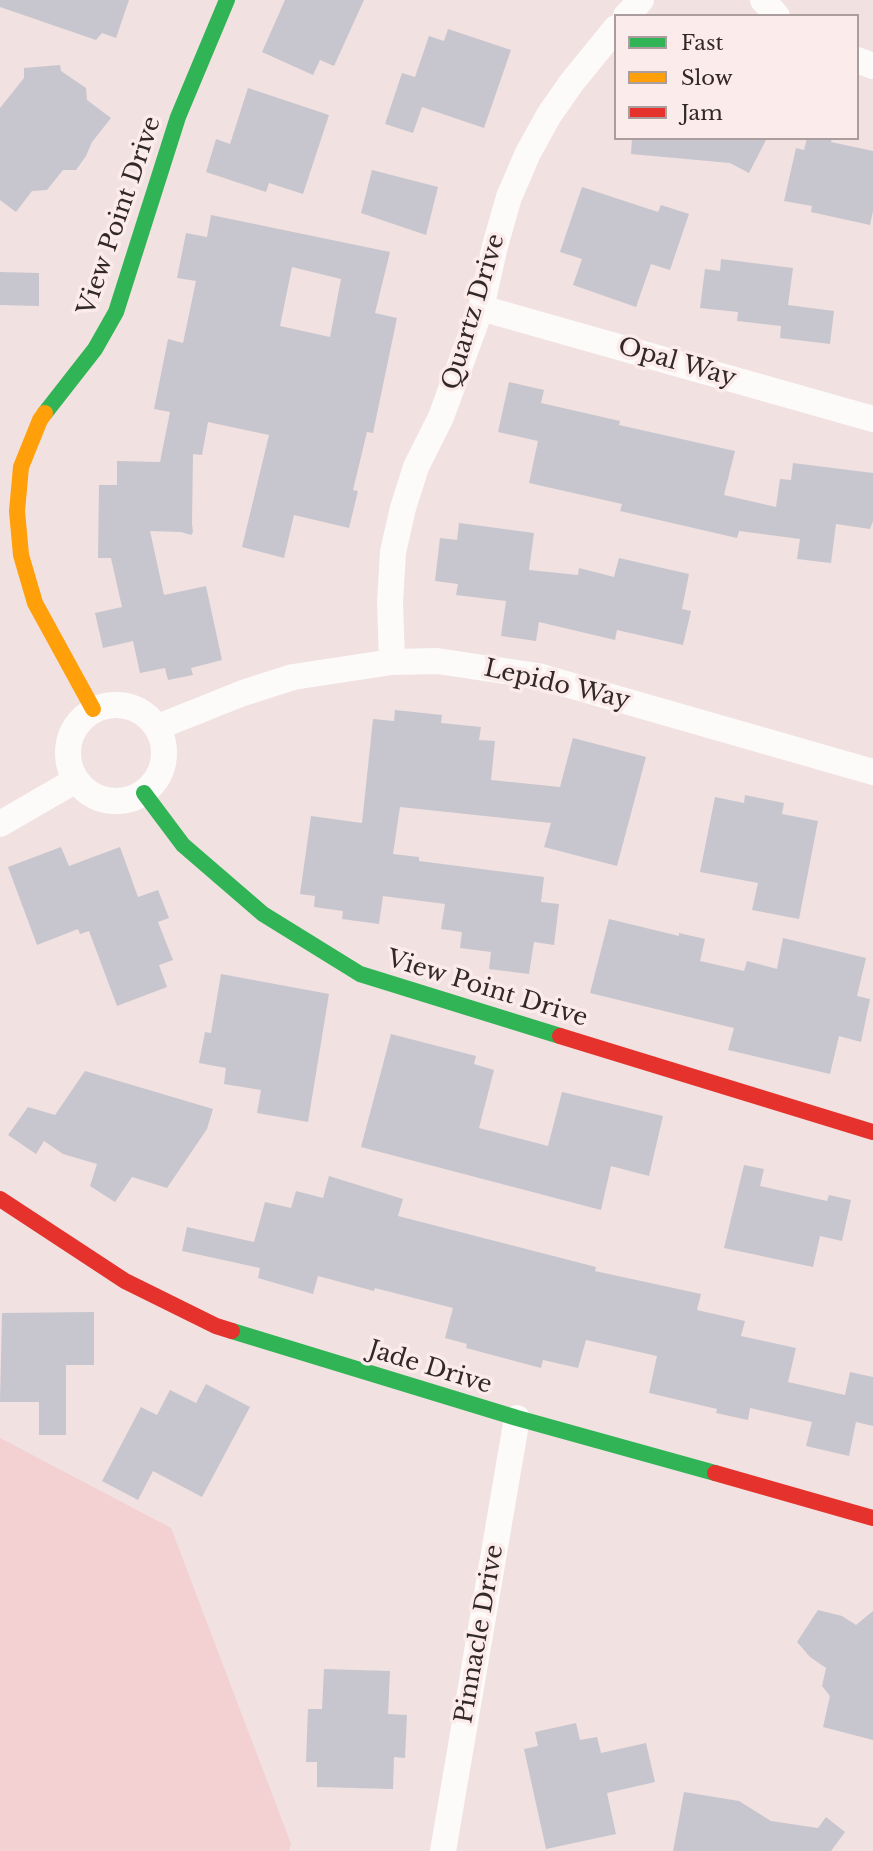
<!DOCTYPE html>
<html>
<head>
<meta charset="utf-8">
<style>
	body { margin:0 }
	#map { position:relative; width:873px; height:1851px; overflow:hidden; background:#f1e1e1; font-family:"Libre Baskerville",serif }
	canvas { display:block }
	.legend { position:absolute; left:614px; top:14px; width:245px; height:126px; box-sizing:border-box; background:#fcebeb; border:2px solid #ab9d9d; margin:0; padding:9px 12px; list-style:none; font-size:21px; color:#322828 }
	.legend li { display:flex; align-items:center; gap:14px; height:35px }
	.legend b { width:35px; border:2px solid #ab9d9d }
</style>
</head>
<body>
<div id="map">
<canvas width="873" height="1851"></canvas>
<ul class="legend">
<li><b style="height:9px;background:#30b455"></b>Fast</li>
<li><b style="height:9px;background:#ff9f0a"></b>Slow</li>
<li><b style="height:9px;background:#e5322d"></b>Jam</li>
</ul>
</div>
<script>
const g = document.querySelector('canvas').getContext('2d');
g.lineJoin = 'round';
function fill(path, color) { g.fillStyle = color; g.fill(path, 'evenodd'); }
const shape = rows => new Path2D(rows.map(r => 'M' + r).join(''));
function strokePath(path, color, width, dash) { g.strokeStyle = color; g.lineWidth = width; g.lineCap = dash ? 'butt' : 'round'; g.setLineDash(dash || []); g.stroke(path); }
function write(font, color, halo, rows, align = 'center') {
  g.font = font + ' "Libre Baskerville",serif'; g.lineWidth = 7; g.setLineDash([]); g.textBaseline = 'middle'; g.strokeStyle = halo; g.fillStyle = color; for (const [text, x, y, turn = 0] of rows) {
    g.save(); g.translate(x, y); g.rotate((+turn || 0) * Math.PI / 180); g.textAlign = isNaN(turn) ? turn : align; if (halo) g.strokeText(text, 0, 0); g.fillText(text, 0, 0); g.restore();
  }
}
const green = shape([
	[0,1438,171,1528,291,1844,289,1851,0,1851]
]);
const building = shape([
	[0,0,129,0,116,38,102,33,96,40,0,7],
	[285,0,364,0,334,66,320,60,313,75,262,52],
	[448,29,511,50,484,128,422,107,413,133,385,124,402,73,415,77,429,36,444,41],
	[60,65,61,71,86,88,87,100,111,118,92,142,86,156,76,170,63,170,47,190,32,191,16,212,0,200,0,108,24,78,24,68],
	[248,88,329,115,303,194,269,183,266,192,206,172,216,139,230,144],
	[632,138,767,138,749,173,730,163,631,154],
	[807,138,832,138,831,142,873,151,873,211,870,225,811,212,812,206,784,201,796,148,804,150],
	[372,170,438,187,426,235,361,213],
	[582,187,658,212,661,205,689,214,670,270,651,264,636,307,573,285,582,259,560,252],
	[211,215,390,252,375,313,397,318,373,433,367,432,353,490,358,491,349,528,294,515,284,558,242,547,269,435,208,422,202,455,193,454,192,524,193,532,191,535,181,532,150,531,164,595,206,586,222,660,191,668,193,675,168,680,165,668,140,673,133,641,103,648,95,613,122,607,111,558,98,558,99,485,117,485,117,461,160,462,170,412,154,409,168,339,183,343,196,281,177,278,186,233,207,237],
	[292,267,341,279,330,337,280,326],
	[721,259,793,268,788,305,834,311,830,344,780,338,781,326,737,321,738,312,700,308,705,269,720,271],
	[0,272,39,273,39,306,0,305],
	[509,382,544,390,541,403,620,421,619,425,735,451,724,495,776,507,780,479,791,480,793,463,873,473,873,521,870,529,836,524,831,563,797,559,800,539,739,531,737,538,620,511,622,504,529,483,538,441,498,432],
	[459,523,534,533,529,570,578,575,579,568,614,577,619,558,689,574,682,609,691,611,683,645,617,630,615,640,539,622,536,641,501,636,506,601,456,595,458,584,435,581,440,538,457,540],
	[395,710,442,715,441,723,481,727,479,740,495,741,491,780,560,787,573,738,646,757,617,866,544,847,551,823,400,807,393,854,419,857,419,861,544,877,541,902,559,904,554,945,534,942,529,974,489,969,491,952,460,948,462,932,441,929,445,904,383,896,379,924,342,919,343,911,314,907,315,896,300,894,311,816,362,823,373,719,394,721],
	[745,795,784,803,782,814,818,821,799,919,752,910,758,883,700,872,715,797,744,803],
	[61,847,69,866,120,847,138,897,158,890,169,918,158,922,173,960,159,965,167,987,117,1006,89,931,80,934,78,929,37,945,8,867],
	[609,919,679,936,679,933,705,939,700,961,744,971,747,961,777,969,783,938,866,958,857,996,870,999,861,1042,839,1036,830,1074,728,1050,734,1028,590,993],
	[221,974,329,994,308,1122,257,1113,261,1090,224,1084,226,1068,199,1063,205,1032,211,1033],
	[391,1034,476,1056,474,1064,494,1070,479,1128,548,1146,562,1092,663,1116,649,1176,611,1166,601,1210,361,1147],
	[85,1071,213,1109,207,1129,167,1188,132,1177,115,1202,90,1186,97,1164,63,1154,44,1141,36,1154,8,1135,28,1107,55,1115],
	[744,1165,764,1169,760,1186,827,1201,829,1195,851,1200,842,1241,820,1236,813,1267,724,1248],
	[329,1176,403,1199,398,1216,596,1267,595,1271,701,1294,697,1310,745,1321,741,1336,796,1348,788,1382,845,1395,850,1372,873,1377,873,1426,856,1422,849,1456,806,1446,812,1422,750,1408,748,1420,716,1413,717,1409,649,1393,657,1356,586,1340,578,1368,543,1360,541,1368,466,1348,467,1344,445,1338,453,1308,375,1288,374,1291,318,1276,313,1294,258,1278,260,1268,182,1251,187,1227,254,1242,265,1202,291,1208,296,1191,323,1198],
	[94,1312,94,1365,66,1365,66,1435,39,1435,39,1402,0,1402,2,1313],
	[206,1384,250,1407,202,1497,153,1471,138,1500,102,1481,141,1407,157,1415,170,1390,196,1403],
	[818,1610,842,1616,856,1625,873,1611,873,1740,823,1727,830,1696,822,1686,826,1668,810,1657,797,1642],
	[324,1669,390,1671,388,1714,407,1715,405,1758,394,1757,393,1789,317,1787,317,1762,306,1762,308,1709,322,1709],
	[576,1723,580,1740,597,1737,601,1753,646,1743,655,1782,607,1793,616,1834,546,1849,524,1749,538,1746,535,1732],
	[684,1792,739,1801,771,1821,818,1828,826,1817,845,1832,831,1851,673,1851]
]);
const street = shape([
	[763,0,777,16],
	[626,16,641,0],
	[857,60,873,66],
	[481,308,873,419],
	[392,662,390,602,393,552,403,508,416,467,441,417,481,308,495,246,509,197,528,153,549,115,572,82,616,28],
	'68 753a48 48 0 1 1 96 0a48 48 0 1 1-96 0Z',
	[158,727,243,693,293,677,392,662,437,661,538,676,873,772],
	[0,824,76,780],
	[443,1851,517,1418]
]);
const fast = shape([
	[45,413,95,349,116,312,178,117,227,0],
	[144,793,183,845,263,914,360,974,560,1036],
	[232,1331,517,1418,715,1473]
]);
const slow = shape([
	[45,413,40,420,21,467,17,511,21,555,35,603,93,709]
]);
const jam = shape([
	[560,1036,873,1132],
	[0,1199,125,1281,216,1326,232,1331],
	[715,1473,873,1518]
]);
const streetNames = [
	["View Point Drive",120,216,-71],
	["Quartz Drive",474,312,-73],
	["Opal Way",677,363,16],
	["Lepido Way",557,685,13],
	["View Point Drive",487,989,17],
	["Jade Drive",430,1368,17],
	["Pinnacle Drive",480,1634,-80]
];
fill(green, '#f3d0d1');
fill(building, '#c7c6ce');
strokePath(street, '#fdfafa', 26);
strokePath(fast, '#30b455', 16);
strokePath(slow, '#ff9f0a', 16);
strokePath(jam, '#e5322d', 16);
write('24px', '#322828', '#fcebeb', streetNames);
</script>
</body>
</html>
